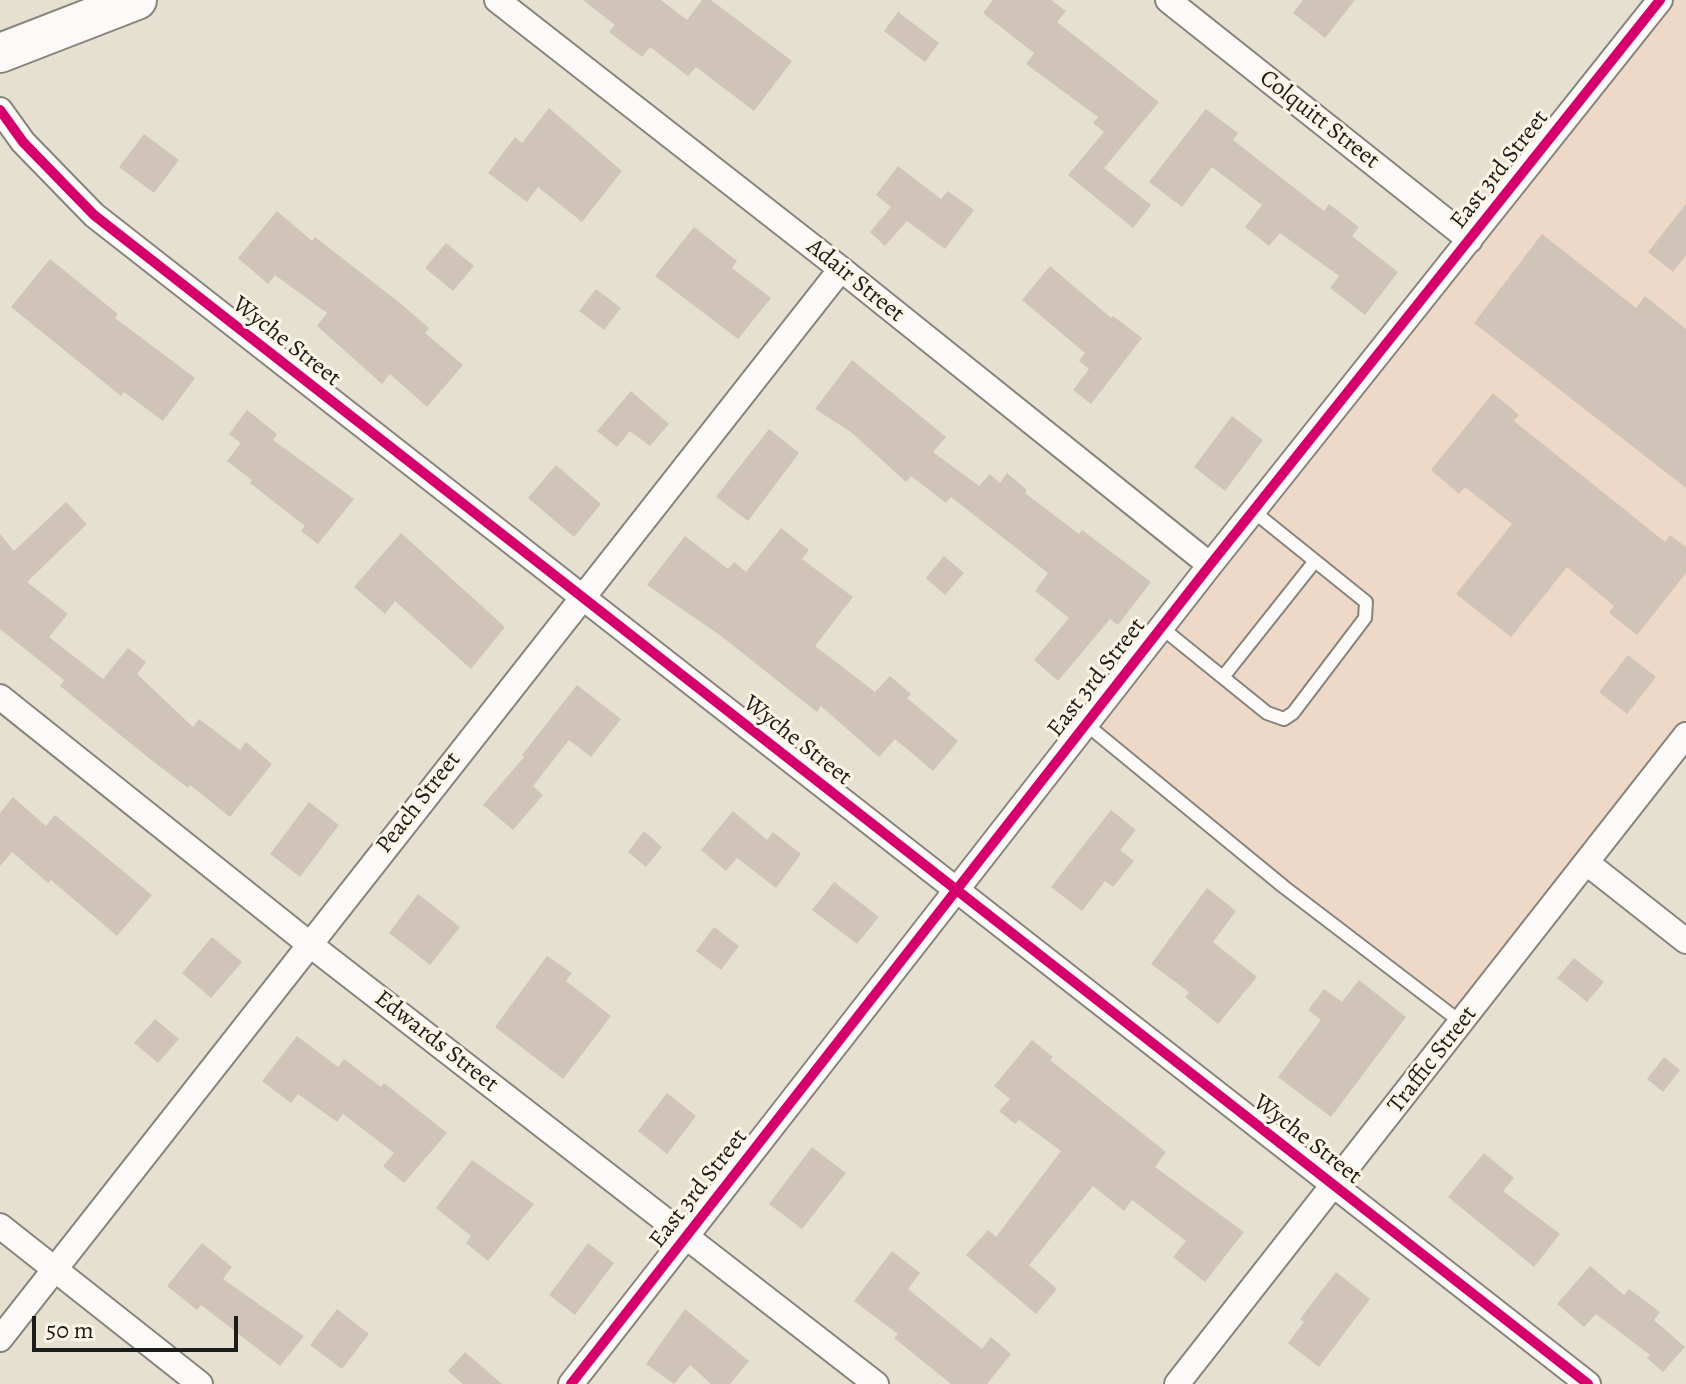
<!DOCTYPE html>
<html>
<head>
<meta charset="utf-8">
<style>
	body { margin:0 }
	#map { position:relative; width:1686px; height:1384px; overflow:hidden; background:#e5e0d0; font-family:Alegreya,serif }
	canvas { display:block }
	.scale { position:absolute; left:32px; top:1316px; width:206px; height:36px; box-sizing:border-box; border:4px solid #1c1c1c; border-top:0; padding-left:10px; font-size:24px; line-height:28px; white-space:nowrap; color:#1c1c1c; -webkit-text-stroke:6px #fcf5e5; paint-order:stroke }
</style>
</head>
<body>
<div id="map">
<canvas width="1686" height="1384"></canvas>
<div class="scale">50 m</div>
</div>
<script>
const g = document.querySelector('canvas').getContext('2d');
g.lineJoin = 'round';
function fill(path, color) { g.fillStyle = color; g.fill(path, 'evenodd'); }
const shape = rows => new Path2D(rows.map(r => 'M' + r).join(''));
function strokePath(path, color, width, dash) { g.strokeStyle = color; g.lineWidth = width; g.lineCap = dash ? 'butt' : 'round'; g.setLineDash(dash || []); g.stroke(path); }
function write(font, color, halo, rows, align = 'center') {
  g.font = font + ' Alegreya,serif'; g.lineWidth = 6; g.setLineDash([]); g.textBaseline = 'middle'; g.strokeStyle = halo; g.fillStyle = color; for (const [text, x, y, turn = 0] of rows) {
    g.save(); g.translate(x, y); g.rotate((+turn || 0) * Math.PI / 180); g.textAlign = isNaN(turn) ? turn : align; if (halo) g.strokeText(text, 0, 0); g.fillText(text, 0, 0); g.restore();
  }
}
const built = shape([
	[1660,0,1686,0,1686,734,1462,1023,1087,725]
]);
const building = shape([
	[583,0,661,0,687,20,702,0,711,0,792,61,754,111,696,67,688,76,650,47,642,57,609,32,615,25],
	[993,0,1051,0,1066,11,1057,22,1159,102,1104,168,1151,205,1133,228,1068,175,1104,132,1093,123,1098,117,1026,64,1034,53,983,13],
	[1303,0,1355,0,1325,38,1293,13],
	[898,12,939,43,925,62,884,31],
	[549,108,622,171,582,222,538,187,527,202,488,173,515,137,522,143],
	[1206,109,1238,133,1233,140,1324,211,1329,204,1359,227,1352,236,1398,272,1365,315,1330,288,1339,276,1280,233,1269,246,1245,227,1262,205,1212,167,1182,207,1149,182],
	[144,134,179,160,154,193,119,167],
	[898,166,941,199,948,191,974,210,945,249,907,221,885,246,870,232,891,207,876,195],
	[1686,204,1686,255,1673,272,1648,252],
	[277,211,312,241,315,237,400,303,429,328,425,333,463,365,427,407,390,374,382,384,317,326,327,313,275,275,268,284,238,258],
	[694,227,737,261,732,268,771,298,738,339,655,276],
	[1542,234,1636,308,1645,296,1686,329,1686,488,1474,323],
	[446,243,474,266,453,291,425,268],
	[50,259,118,314,115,318,195,378,163,421,124,392,121,396,11,307],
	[1050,266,1111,318,1113,316,1142,338,1091,404,1073,390,1089,369,1079,361,1085,353,1022,300],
	[596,289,621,308,604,330,579,311],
	[852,360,946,437,933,452,979,486,990,474,1000,483,1007,473,1027,490,1025,493,1079,534,1082,530,1151,582,1118,625,1110,619,1058,681,1034,660,1069,618,1035,591,1048,573,951,497,946,503,911,476,906,482,851,432,815,409],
	[631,391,669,424,650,446,630,431,617,447,597,431],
	[1493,393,1519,415,1514,421,1665,542,1670,535,1686,547,1686,573,1637,635,1609,613,1614,606,1567,567,1511,637,1456,594,1512,524,1465,487,1459,494,1431,470],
	[247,410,277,434,273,440,354,499,318,544,301,531,305,526,250,483,252,480,227,461,241,443,229,434],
	[1232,416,1263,440,1225,491,1194,467],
	[769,429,799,453,748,521,716,497],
	[556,465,601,504,574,537,528,498],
	[66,502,87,524,27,582,68,614,49,637,103,679,128,648,146,662,137,674,193,727,199,719,240,750,246,742,272,764,230,817,190,785,188,788,150,759,60,686,64,680,0,629,0,534,14,551],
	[781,528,809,550,802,559,853,597,815,646,875,692,890,676,911,694,907,698,958,741,933,771,895,739,879,757,821,706,817,712,721,636,647,585,685,536,728,569,734,562,746,572],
	[401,533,505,627,471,669,395,601,385,614,354,587],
	[944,556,964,573,945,595,926,578],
	[1628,655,1656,677,1627,714,1599,692],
	[577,685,621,719,591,757,569,740,533,786,543,795,513,830,483,805,524,757,522,755],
	[13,797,46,826,55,815,152,895,117,936,51,880,48,883,12,852,0,866,0,813],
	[309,802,339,825,300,877,270,854],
	[1111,810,1136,830,1120,850,1134,861,1113,887,1105,881,1082,911,1051,887],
	[733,811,767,840,773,832,801,854,776,888,737,858,726,871,701,850],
	[644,831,662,847,646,867,628,852],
	[834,882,879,917,857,944,812,910],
	[1207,888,1236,911,1213,942,1257,977,1218,1024,1185,997,1189,992,1151,964],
	[418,894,460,927,430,965,389,933],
	[714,927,739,946,721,970,696,951],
	[212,937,242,962,211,998,182,973],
	[547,956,572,973,566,981,611,1016,563,1079,495,1027],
	[1574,958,1604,982,1587,1002,1557,978],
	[1359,980,1406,1017,1331,1117,1278,1077,1321,1020,1308,1010,1324,989,1342,1002],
	[155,1019,179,1039,158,1063,134,1043],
	[297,1036,338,1067,344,1059,381,1087,384,1083,447,1133,404,1183,383,1166,394,1153,343,1114,337,1122,298,1094,291,1103,262,1081],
	[1032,1040,1053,1057,1050,1060,1166,1152,1155,1167,1244,1232,1205,1282,1173,1257,1186,1241,1132,1200,1124,1211,1093,1186,1029,1265,1057,1289,1036,1314,966,1255,988,1230,996,1237,1061,1151,1019,1120,1015,1124,999,1111,1010,1099,994,1086],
	[1664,1057,1680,1070,1663,1092,1647,1079],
	[667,1093,696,1116,667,1154,638,1131],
	[812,1147,846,1173,802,1229,769,1204],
	[1484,1153,1514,1178,1503,1191,1560,1234,1534,1267,1448,1197],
	[472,1160,534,1204,488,1261,466,1243,471,1236,436,1208],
	[202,1243,232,1267,223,1279,304,1336,280,1366,201,1305,197,1310,167,1286],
	[588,1243,614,1263,575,1315,549,1295],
	[892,1251,920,1273,908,1289,982,1349,991,1337,1011,1354,987,1384,951,1384,894,1338,898,1334,854,1301],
	[1590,1266,1624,1295,1629,1289,1660,1312,1654,1320,1685,1347,1663,1372,1647,1358,1650,1355,1596,1314,1584,1327,1557,1304],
	[1336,1272,1370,1299,1319,1367,1288,1343,1304,1322,1300,1319],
	[337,1309,369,1334,342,1369,310,1345],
	[685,1309,749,1361,730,1384,711,1384,690,1365,674,1384,646,1364],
	[465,1352,502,1384,463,1384,448,1371]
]);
const lane = shape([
	[1162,628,1267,713,1284,719,1293,713,1365,618,1366,602,1253,511],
	[1223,677,1315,561],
	[1087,725,1284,887,1462,1023]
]);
const street = shape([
	[497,0,841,269,1210,565],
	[1168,0,1470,240],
	[0,110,23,142,94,215,1588,1384],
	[0,697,308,943,876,1384],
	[1587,863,1686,941],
	[0,1226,200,1384],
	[0,1339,841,269],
	[571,1384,1210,565,1660,0],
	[1177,1384,1686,735]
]);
const primary = shape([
	[0,53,137,0]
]);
const cycleway = shape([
	[0,110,23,142,94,215,1588,1384],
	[571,1384,1210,565,1660,0]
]);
const streetNames = [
	["Colquitt Street",1319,120,38],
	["East 3rd Street",1500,170,-52],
	["Adair Street",855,281,39],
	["Wyche Street",286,342,38],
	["East 3rd Street",1097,678,-52],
	["Wyche Street",797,741,38],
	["Peach Street",419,803,-52],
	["Edwards Street",436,1042,38],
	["Traffic Street",1433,1060,-52],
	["Wyche Street",1307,1140,38],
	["East 3rd Street",699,1189,-52]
];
fill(built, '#eed8c8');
fill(building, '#d0c4b8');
strokePath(lane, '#87847c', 16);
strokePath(street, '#87847c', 28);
strokePath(primary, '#87847c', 42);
strokePath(lane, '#fbfaf8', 12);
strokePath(street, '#fbfaf8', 24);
strokePath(primary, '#fbfaf8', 38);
strokePath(cycleway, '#d6006c', 10);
write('24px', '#1c1c1c', '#fcf5e5', streetNames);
</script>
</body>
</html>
